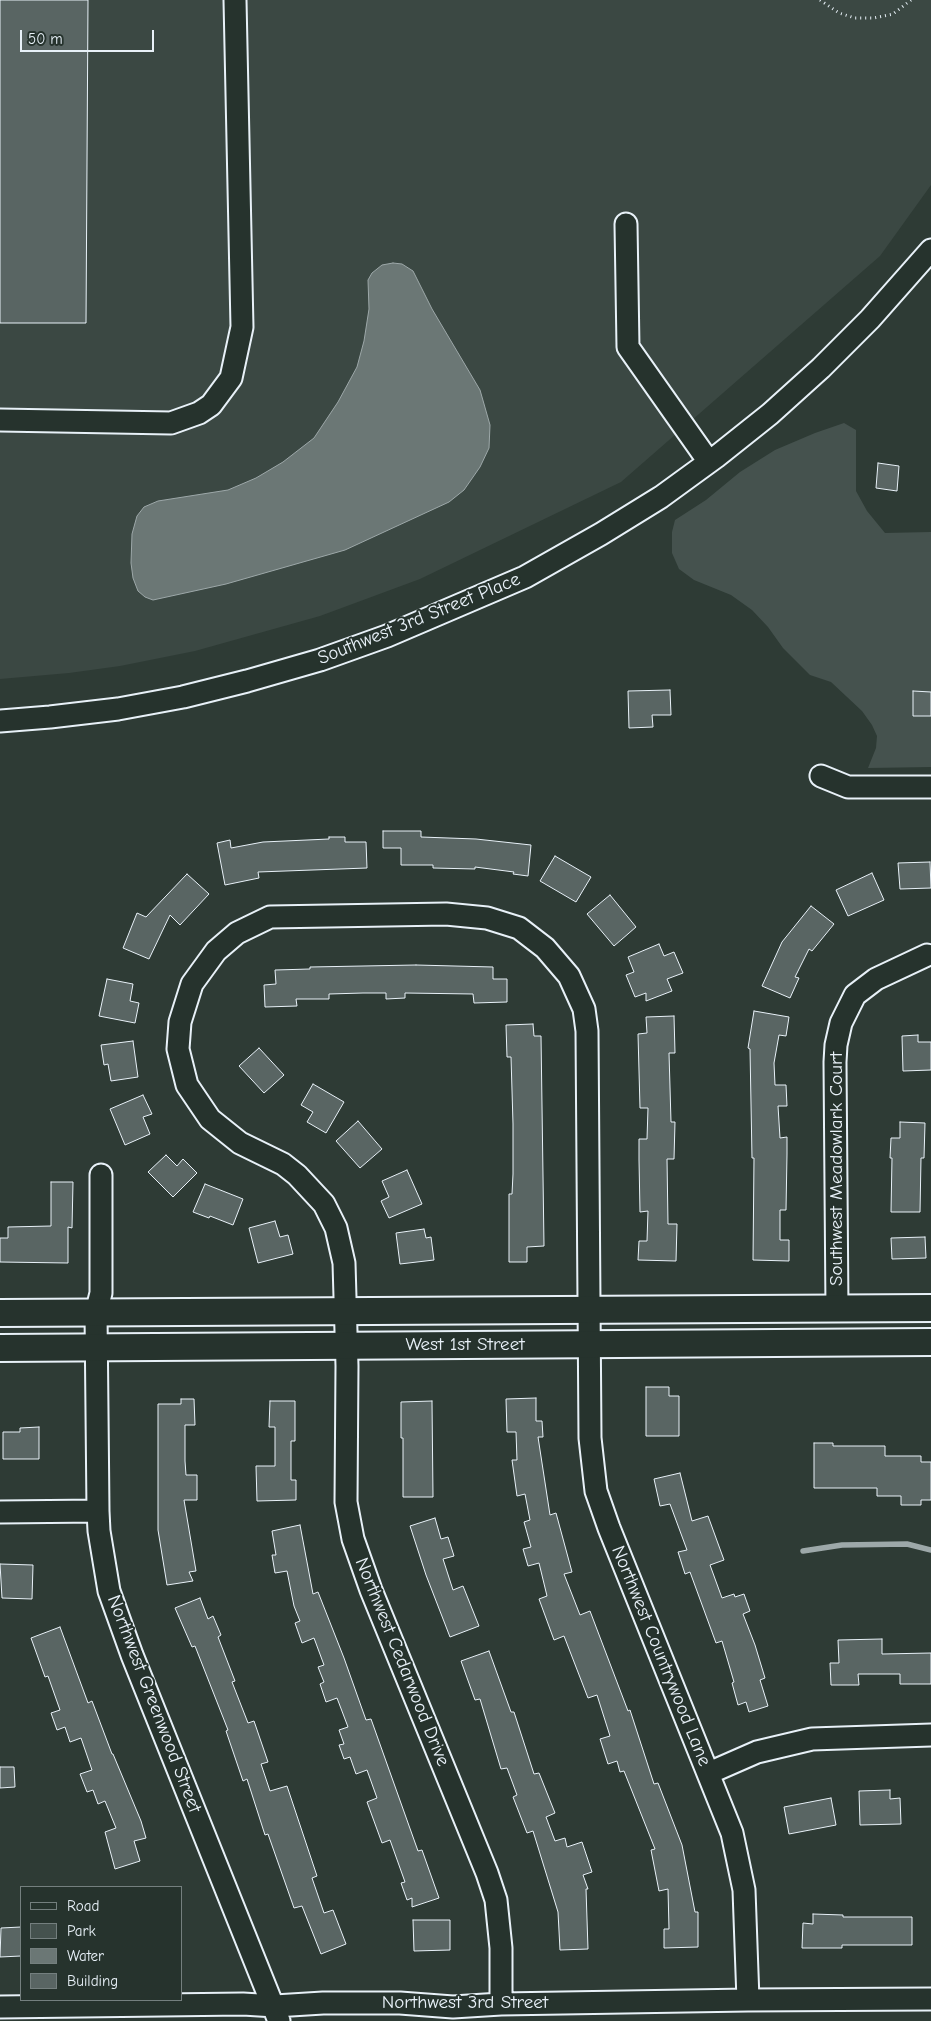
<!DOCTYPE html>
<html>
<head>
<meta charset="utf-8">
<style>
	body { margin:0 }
	#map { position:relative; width:931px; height:2021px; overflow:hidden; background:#2e3b35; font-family:"Comic Neue",sans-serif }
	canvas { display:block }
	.legend { position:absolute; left:20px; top:1886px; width:162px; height:115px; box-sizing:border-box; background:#26332d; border:1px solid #747f7e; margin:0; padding:6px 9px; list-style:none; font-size:15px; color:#e8f1f8 }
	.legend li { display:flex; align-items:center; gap:10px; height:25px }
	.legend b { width:25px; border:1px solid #747f7e }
	.scale { position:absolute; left:20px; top:30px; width:134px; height:22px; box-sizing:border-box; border:2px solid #e8f1f8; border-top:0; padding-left:6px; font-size:15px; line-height:18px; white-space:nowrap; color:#e8f1f8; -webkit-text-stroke:4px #26332d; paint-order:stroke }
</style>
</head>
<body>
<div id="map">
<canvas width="931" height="2021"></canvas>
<ul class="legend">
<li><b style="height:6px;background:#26332d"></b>Road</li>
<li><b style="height:14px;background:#45524e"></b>Park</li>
<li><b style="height:14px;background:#6b7775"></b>Water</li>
<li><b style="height:14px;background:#596563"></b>Building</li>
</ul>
<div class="scale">50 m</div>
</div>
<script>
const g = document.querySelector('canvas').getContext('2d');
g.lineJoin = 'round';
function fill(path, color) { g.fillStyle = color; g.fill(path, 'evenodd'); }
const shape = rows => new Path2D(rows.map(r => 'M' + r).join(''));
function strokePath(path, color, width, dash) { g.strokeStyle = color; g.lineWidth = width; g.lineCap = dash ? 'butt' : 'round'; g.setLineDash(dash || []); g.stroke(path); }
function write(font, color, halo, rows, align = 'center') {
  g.font = font + ' "Comic Neue",sans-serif'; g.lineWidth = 4; g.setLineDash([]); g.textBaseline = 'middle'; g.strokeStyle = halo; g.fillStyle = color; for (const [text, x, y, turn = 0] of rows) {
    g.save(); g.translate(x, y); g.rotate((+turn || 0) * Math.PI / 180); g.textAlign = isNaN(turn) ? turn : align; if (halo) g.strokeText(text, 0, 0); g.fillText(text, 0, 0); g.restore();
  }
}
const built = shape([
	[0,0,931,0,931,185,880,256,621,482,420,579,320,616,195,651,120,666,69,673,0,679]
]);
const green = shape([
	[844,423,856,430,856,491,867,511,885,533,931,532,931,767,868,768,876,748,877,736,872,725,862,711,831,682,810,675,783,648,768,627,752,610,731,595,694,580,679,569,672,553,672,532,675,520,706,500,740,472,775,450,815,433]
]);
const water = shape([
	[393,263,402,264,413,271,432,309,480,390,490,425,489,448,480,467,464,490,449,502,345,550,226,584,153,600,145,597,138,591,133,578,131,563,132,534,137,516,144,507,158,501,228,490,256,478,283,462,314,438,338,402,357,367,364,341,369,309,368,280,372,273,382,265,393,263]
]);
const stream = shape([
	[803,1551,842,1545,907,1544,931,1550]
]);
const building = shape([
	[0,0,88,0,86,323,0,323,0,0],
	[878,463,899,466,897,491,876,488,878,463],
	[670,690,671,715,652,715,653,727,629,728,628,691,670,690],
	[913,691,931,692,931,716,913,716,913,691],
	[383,831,421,831,421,837,476,839,531,845,528,876,513,874,514,872,475,867,475,869,433,868,433,865,401,865,401,848,383,848,383,831],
	[329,837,345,837,345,842,366,842,367,868,258,872,259,878,225,885,217,843,230,840,231,848,263,842,329,839,329,837],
	[555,856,591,877,576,902,540,881,555,856],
	[930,862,931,888,900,889,898,863,930,862],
	[872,873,884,900,848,916,836,890,872,873],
	[187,874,209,894,180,925,170,915,149,959,123,948,137,913,146,917,187,874],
	[610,895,636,927,614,946,587,914,610,895],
	[811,906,834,924,812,951,809,949,795,977,799,978,790,998,762,986,782,942,811,906],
	[659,944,664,956,674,952,683,973,667,979,672,991,646,1001,646,993,635,997,626,975,634,972,628,957,659,944],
	[416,965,493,967,493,979,507,979,507,1002,474,1003,473,994,405,993,405,998,386,999,386,993,363,993,329,994,329,999,296,999,297,1006,265,1007,264,985,276,984,275,970,310,969,310,967,416,965],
	[107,979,133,984,130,1001,139,1003,135,1023,99,1016,107,979],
	[754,1011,789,1017,786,1036,779,1035,774,1063,775,1085,786,1085,787,1106,778,1106,780,1138,787,1137,787,1154,786,1210,780,1210,780,1240,789,1240,789,1261,753,1260,754,1158,752,1158,750,1049,748,1048,754,1011],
	[674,1016,675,1053,669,1053,671,1122,675,1122,674,1159,667,1159,668,1224,677,1224,676,1261,638,1260,639,1241,647,1241,648,1211,640,1212,639,1160,639,1139,647,1139,648,1108,640,1108,638,1034,647,1033,646,1017,674,1016],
	[533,1024,534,1036,541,1036,544,1246,527,1247,527,1262,509,1262,509,1194,512,1194,513,1174,513,1124,511,1057,507,1057,506,1025,533,1024],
	[918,1035,918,1042,931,1042,931,1070,903,1071,902,1036,918,1035],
	[133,1041,138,1077,111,1081,108,1064,104,1065,101,1045,133,1041],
	[259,1048,284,1075,264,1093,239,1066,259,1048],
	[313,1084,344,1102,326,1133,307,1122,313,1112,301,1105,313,1084],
	[143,1095,152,1114,143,1117,150,1134,125,1145,110,1109,143,1095],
	[358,1121,382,1149,360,1168,336,1141,358,1121],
	[900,1122,925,1123,924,1158,921,1158,920,1212,891,1212,892,1158,890,1158,891,1138,900,1138,900,1122],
	[166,1155,177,1166,183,1159,197,1173,173,1197,148,1172,166,1155],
	[407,1170,422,1204,389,1218,381,1201,389,1197,382,1181,407,1170],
	[51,1182,73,1182,72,1228,68,1227,68,1263,0,1262,0,1238,8,1238,8,1227,51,1226,51,1182],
	[205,1184,243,1199,233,1225,210,1216,209,1218,193,1212,205,1184],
	[275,1221,280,1237,288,1235,293,1254,258,1263,249,1228,275,1221],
	[424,1229,426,1238,431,1237,434,1260,400,1264,396,1233,424,1229],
	[925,1237,926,1258,892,1259,891,1238,925,1237],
	[646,1387,669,1387,669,1396,679,1396,679,1436,646,1436,646,1387],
	[536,1398,536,1421,542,1421,543,1437,538,1437,550,1515,556,1513,572,1572,564,1574,580,1615,590,1611,628,1711,630,1710,654,1784,658,1783,682,1845,695,1912,698,1912,698,1947,664,1948,664,1929,669,1929,668,1889,659,1891,651,1850,655,1849,624,1771,620,1772,617,1761,608,1764,600,1739,610,1736,597,1695,588,1698,564,1636,554,1640,539,1599,547,1596,539,1563,528,1566,523,1549,531,1547,524,1522,530,1520,525,1494,517,1496,512,1460,517,1460,516,1432,507,1432,506,1399,536,1398],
	[181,1399,194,1399,195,1425,185,1425,185,1461,186,1475,197,1475,197,1500,184,1500,196,1571,189,1572,193,1581,167,1585,158,1530,158,1404,181,1404,181,1399],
	[270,1401,295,1401,295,1441,291,1441,291,1480,296,1480,296,1500,257,1501,256,1466,275,1466,275,1427,269,1427,270,1401],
	[432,1401,433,1497,403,1497,403,1438,401,1438,401,1402,432,1401],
	[39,1427,39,1459,3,1459,3,1432,20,1432,20,1428,39,1427],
	[814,1443,833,1443,833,1446,885,1446,885,1456,921,1456,921,1462,931,1462,931,1500,921,1500,921,1505,901,1505,901,1496,877,1496,877,1488,814,1488,814,1443],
	[680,1473,692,1521,708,1516,724,1560,710,1565,722,1598,734,1594,735,1597,744,1594,750,1611,743,1614,755,1645,765,1678,760,1680,768,1706,749,1712,746,1702,738,1705,732,1683,734,1682,722,1641,716,1643,690,1572,685,1574,678,1552,687,1550,670,1504,660,1506,654,1479,680,1473],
	[435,1518,441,1539,448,1537,454,1556,443,1559,453,1590,463,1586,479,1626,450,1637,426,1575,410,1526,435,1518],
	[300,1525,313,1594,318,1592,344,1658,366,1720,371,1719,418,1851,422,1850,439,1898,412,1907,412,1898,407,1900,401,1883,405,1882,390,1840,382,1843,367,1802,377,1798,367,1770,356,1774,350,1757,344,1759,339,1745,344,1744,339,1730,348,1727,337,1698,326,1702,320,1684,324,1682,318,1667,324,1665,314,1638,302,1643,295,1623,300,1621,294,1606,287,1571,275,1573,272,1555,276,1555,272,1531,300,1525],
	[0,1564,33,1565,32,1599,2,1598,0,1564],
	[200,1598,208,1619,213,1616,221,1635,218,1637,235,1681,232,1682,248,1723,254,1721,268,1762,261,1764,270,1791,287,1786,317,1876,312,1878,324,1913,333,1910,346,1944,321,1954,302,1906,294,1908,268,1834,265,1835,247,1779,243,1781,226,1731,228,1730,195,1646,192,1647,175,1608,200,1598],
	[60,1627,88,1703,92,1701,112,1754,113,1754,141,1821,146,1838,134,1841,140,1861,115,1869,105,1832,116,1828,105,1801,98,1804,93,1790,87,1792,80,1774,92,1770,81,1738,70,1742,65,1727,57,1730,51,1713,60,1710,48,1676,45,1677,31,1638,60,1627],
	[882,1639,882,1654,931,1653,931,1684,900,1684,900,1674,858,1674,859,1685,831,1685,830,1663,839,1663,838,1640,882,1639],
	[489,1651,511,1712,514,1712,534,1774,539,1773,555,1813,546,1817,555,1841,565,1838,567,1847,582,1842,592,1872,583,1875,588,1889,586,1889,588,1949,560,1950,558,1912,533,1831,527,1833,513,1797,517,1795,507,1768,501,1769,480,1699,475,1700,461,1661,489,1651],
	[0,1767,14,1767,15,1787,0,1788,0,1767],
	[890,1790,890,1799,900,1798,901,1824,860,1825,859,1791,890,1790],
	[831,1798,836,1825,789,1834,784,1807,831,1798],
	[813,1914,843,1915,843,1917,912,1917,912,1945,842,1945,842,1948,802,1948,803,1923,813,1924,813,1914],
	[413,1920,450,1920,450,1950,414,1951,413,1920],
	[21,1927,21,1956,0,1957,1,1928,21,1927]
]);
const path = shape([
	[820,0,839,13,855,18,874,18,893,14,911,0]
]);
const minor = shape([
	[626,224,628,347,709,462],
	[0,420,171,423,199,413,211,405,231,378,242,327,235,0],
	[0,721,50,717,118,709,183,697,247,681,320,660,387,636,525,577,601,534,661,497,716,457,770,414,821,368,870,319,931,250],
	[821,776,848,787,931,787],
	[101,1175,101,1293,96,1313,98,1511,99,1531,109,1591,132,1655,279,2021],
	[837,1310,835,1062,836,1045,841,1023,855,995,876,979,927,955],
	[0,1512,98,1511],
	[709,1773,757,1752,812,1739,931,1735],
	[501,2004,501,1948,496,1900,487,1873,371,1590,353,1539,346,1502,347,1366,344,1263,336,1228,324,1204,297,1175,283,1164,240,1143,210,1119,187,1085,178,1049,180,1022,192,984,216,951,237,933,270,917,446,914,487,918,519,928,545,948,569,976,584,1009,587,1031,590,1438,596,1491,609,1528,732,1833,744,1890,748,2000],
	[0,2007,243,2004,275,2006,323,2003,400,2003,453,2007,501,2004,748,2000,931,1999]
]);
const major = shape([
	[0,1313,931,1308],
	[0,1348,931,1342]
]);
const streetNames = [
	["Southwest 3rd Street Place",419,619,-22],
	["Southwest Meadowlark Court",837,1169,-90],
	["West 1st Street",465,1345],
	["Northwest Countrywood Lane",661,1656,68],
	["Northwest Cedarwood Drive",402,1662,68],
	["Northwest Greenwood Street",154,1704,69],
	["Northwest 3rd Street",465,2003]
];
fill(built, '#3b4843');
fill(green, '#45524e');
fill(water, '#6b7775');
strokePath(water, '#9da8a9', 1);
strokePath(stream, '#9da8a9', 5.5);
fill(building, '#596563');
strokePath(building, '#e8f1f8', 1);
strokePath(minor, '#e8f1f8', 25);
strokePath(major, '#e8f1f8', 30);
strokePath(path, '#e8f1f8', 3, [1, 4]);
strokePath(minor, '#26332d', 21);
strokePath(major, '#26332d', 26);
write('19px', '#e8f1f8', '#26332d', streetNames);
</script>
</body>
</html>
